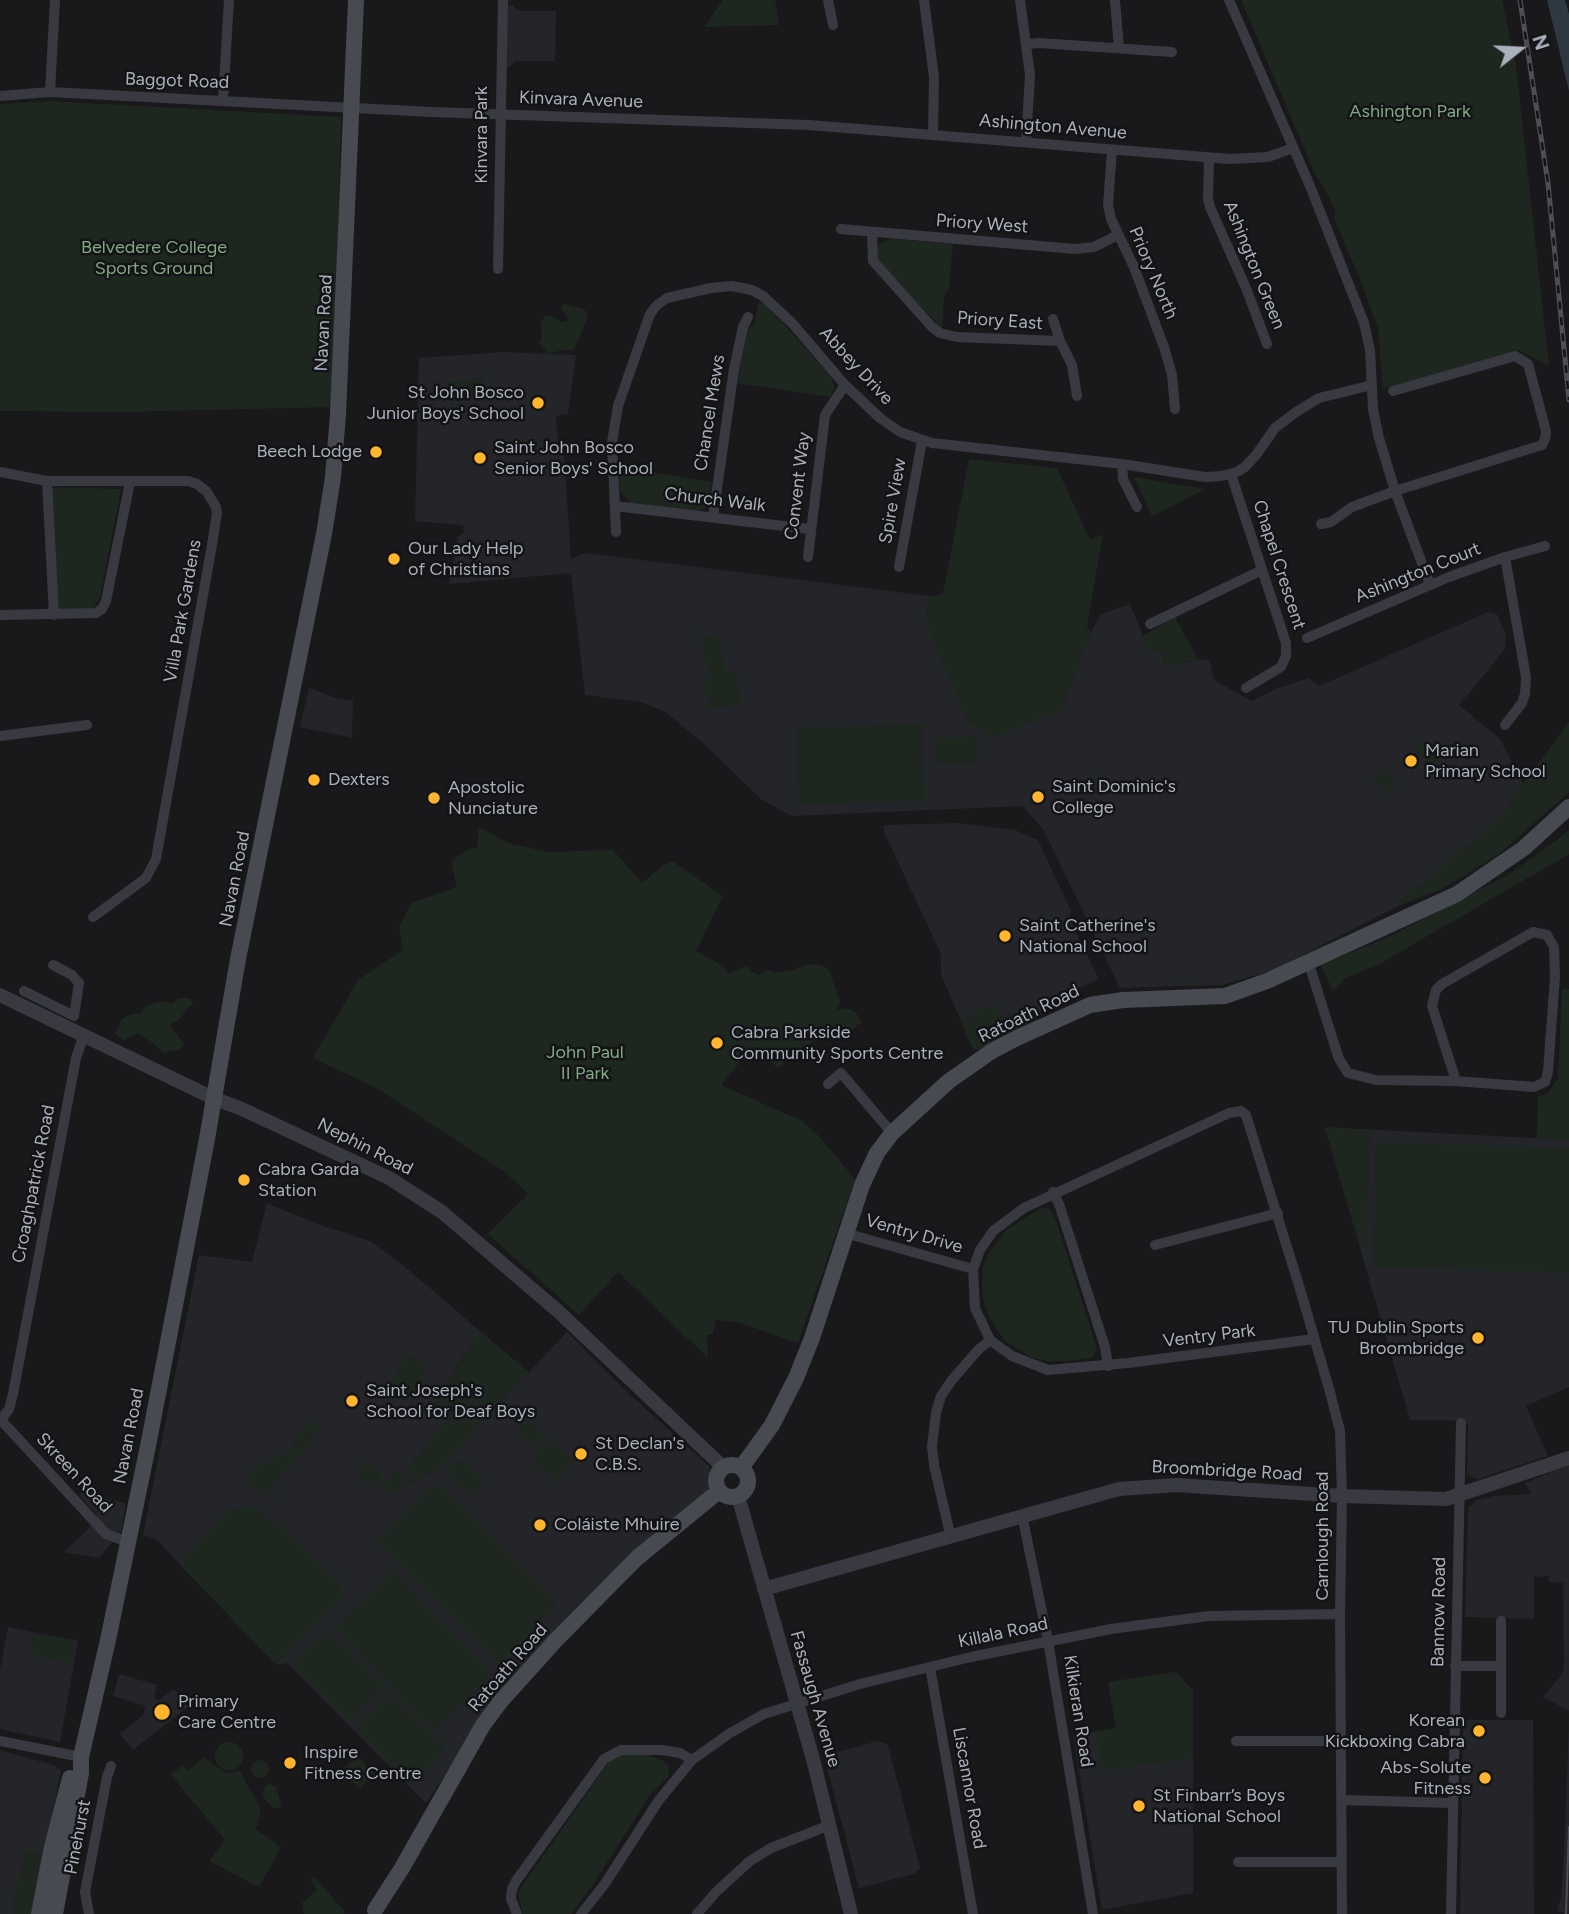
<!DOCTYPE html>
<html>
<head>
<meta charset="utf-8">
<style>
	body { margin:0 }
	#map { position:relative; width:1569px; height:1914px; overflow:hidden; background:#19191b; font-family:Figtree,sans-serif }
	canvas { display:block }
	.north { position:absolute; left:1485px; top:14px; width:70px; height:70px; -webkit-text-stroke:5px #141416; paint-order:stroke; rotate:72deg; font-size:19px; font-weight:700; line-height:28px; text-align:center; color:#aab0bc }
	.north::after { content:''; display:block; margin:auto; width:24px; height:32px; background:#aab0bc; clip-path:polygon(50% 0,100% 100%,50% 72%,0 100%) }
</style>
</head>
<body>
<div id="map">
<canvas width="1569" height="1914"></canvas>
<div class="north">N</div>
</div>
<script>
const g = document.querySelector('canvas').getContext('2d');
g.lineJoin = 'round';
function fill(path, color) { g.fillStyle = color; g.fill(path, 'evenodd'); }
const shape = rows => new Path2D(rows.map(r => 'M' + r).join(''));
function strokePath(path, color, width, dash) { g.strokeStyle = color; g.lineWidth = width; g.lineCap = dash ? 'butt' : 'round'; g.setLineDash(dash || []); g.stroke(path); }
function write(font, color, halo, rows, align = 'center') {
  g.font = font + ' Figtree,sans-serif'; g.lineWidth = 5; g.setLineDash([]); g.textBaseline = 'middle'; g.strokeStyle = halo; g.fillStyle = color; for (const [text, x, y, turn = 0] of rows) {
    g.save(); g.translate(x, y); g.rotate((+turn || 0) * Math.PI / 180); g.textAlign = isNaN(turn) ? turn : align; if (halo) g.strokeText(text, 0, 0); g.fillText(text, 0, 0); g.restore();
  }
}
const built = shape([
	[512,5,517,10,526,11,556,11,555,61,516,61,504,71,505,6],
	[504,352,576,355,568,414,556,416,559,454,564,454,571,559,585,553,929,596,926,613,968,721,1061,710,1091,632,1101,614,1130,604,1149,651,1162,652,1165,665,1209,659,1214,680,1251,701,1278,688,1309,678,1319,686,1488,612,1497,614,1506,635,1505,649,1459,705,1500,739,1523,784,1501,818,1403,899,1398,906,1274,970,1222,985,1120,988,1043,829,1022,806,792,816,762,800,702,742,664,711,641,702,585,695,571,573,449,584,458,537,464,532,463,525,415,521,419,358],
	[309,688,336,698,353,701,352,738,300,727],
	[958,823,1015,830,1038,840,1071,911,1069,918,1099,979,1065,994,1041,1009,1041,1016,974,1050,941,975,941,954,884,832,884,825],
	[1325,1127,1569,1140,1569,1387,1526,1406,1548,1456,1478,1479,1472,1477,1467,1472,1468,1424,1449,1420,1410,1420],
	[267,1203,314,1223,370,1241,410,1271,480,1331,448,1381,446,1423,409,1466,411,1484,437,1469,567,1332,628,1393,709,1466,710,1480,707,1492,575,1609,490,1701,456,1759,426,1803,287,1663,277,1665,273,1662,156,1539,143,1535,199,1255,252,1262],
	[1569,1465,1569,1711,1543,1697,1561,1676,1564,1668,1563,1583,1549,1582,1548,1576,1534,1577,1534,1619,1465,1617,1468,1508,1477,1500,1494,1496,1531,1494,1525,1483],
	[89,1487,100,1498,126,1503,121,1531,99,1558,64,1552,88,1529,97,1515,79,1495],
	[8,1627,78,1641,60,1742,0,1729,0,1671],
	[1176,1672,1193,1691,1193,1893,1102,1910,1073,1736,1116,1728,1108,1682],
	[119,1674,157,1685,154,1696,158,1701,172,1690,198,1699,133,1750,120,1734,143,1715,146,1706,113,1696],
	[1463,1720,1533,1720,1534,1914,1460,1914],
	[1569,1722,1569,1914,1564,1914,1563,1912,1557,1911,1561,1897,1564,1856],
	[878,1741,888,1745,920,1868,914,1874,859,1888,824,1756],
	[0,1750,54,1765,61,1771,32,1914,0,1914]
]);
const green = shape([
	[723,0,775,0,779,25,704,27],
	[1241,0,1502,0,1516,66,1549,366,1518,350,1383,389,1378,329,1362,284,1334,218,1336,213,1327,192,1316,176],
	[48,101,341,117,333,407,122,412,0,411,0,104],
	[891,239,953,244,949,288,944,297,942,328,878,263,877,250,879,244],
	[759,301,767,305,832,378,834,388,830,397,737,383,747,328,754,325],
	[563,304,583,309,588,313,586,321,574,350,562,350,548,354,539,342,542,337,541,322,545,316,550,315,561,322,566,322,568,317,561,309],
	[482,377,485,397,453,402,449,383],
	[969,459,1057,468,1090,540,1103,534,1088,620,1087,627,1091,632,1061,710,994,737,968,722,929,631,926,613,929,596,943,594],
	[619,467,712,482,708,506,697,512,631,503,620,492],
	[1134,477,1205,489,1152,516],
	[51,487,121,489,100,597,93,608,56,610],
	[1175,617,1198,660,1165,665,1162,652,1149,651,1143,636],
	[718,633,726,672,735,671,742,702,710,709,703,678,709,676,701,637],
	[1569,722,1569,792,1499,854,1440,890,1398,906,1402,899,1501,818,1523,784],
	[922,724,925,800,799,804,796,728],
	[976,736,976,763,936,764,935,738],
	[1423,740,1442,755,1433,766,1415,751],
	[1382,770,1397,781,1388,793,1373,781],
	[479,827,508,843,549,852,613,850,642,883,664,865,672,861,723,896,696,951,718,963,729,974,747,966,750,971,759,975,766,969,774,972,791,971,805,965,820,964,829,970,840,1001,837,1010,846,1008,856,1013,862,1022,841,1037,833,1040,822,1037,798,1050,778,1068,761,1053,745,1056,721,1085,802,1121,816,1133,855,1179,798,1343,738,1322,716,1320,713,1334,707,1335,708,1358,618,1272,579,1315,488,1234,528,1194,505,1172,378,1089,313,1058,358,980,403,950,399,928,411,903,457,887,451,861,467,850,477,848],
	[1569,831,1569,854,1381,963,1345,978,1333,991,1321,965,1389,937,1508,875],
	[1562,989,1569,989,1569,1140,1537,1138,1538,1096,1547,1094,1558,1079],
	[179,998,189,998,193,1003,177,1021,169,1025,184,1043,180,1050,163,1052,153,1043,137,1033,123,1041,115,1033,122,1019,132,1014,139,1014,149,1005,162,1001,172,1004],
	[997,1005,1001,1017,1006,1017,1032,1005,1041,1009,1041,1016,991,1046,974,1050,966,1035,962,1020,986,1008],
	[1325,1127,1371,1132,1365,1246,1360,1246],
	[1376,1143,1569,1148,1569,1272,1373,1267],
	[1041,1208,1048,1208,1052,1212,1057,1223,1097,1349,1093,1357,1069,1361,1047,1361,1031,1357,1004,1340,988,1315,983,1298,982,1283,983,1268,989,1253,1005,1231],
	[480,1331,529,1372,437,1469,411,1484,409,1466,446,1423,429,1412],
	[409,1353,429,1366,408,1401,387,1388],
	[518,1413,528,1415,546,1436,535,1449,524,1438,516,1425],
	[308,1420,322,1427,271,1489,276,1494,274,1496,250,1485,247,1480,251,1471,281,1456,291,1448],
	[550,1438,575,1463,555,1483,532,1459,532,1454],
	[461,1458,487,1481,472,1496,447,1472],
	[365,1463,383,1474,375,1488,357,1477],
	[395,1469,407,1477,395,1496,383,1489],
	[437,1483,557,1605,498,1664,377,1542],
	[247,1504,257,1507,328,1571,337,1579,343,1594,339,1603,277,1664,180,1565,230,1509,238,1510],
	[393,1570,494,1674,434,1732,334,1627],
	[329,1630,385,1687,350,1722,293,1665],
	[33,1633,76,1640,70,1665,33,1654,34,1649,31,1648],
	[1176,1672,1193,1691,1193,1758,1102,1770,1096,1732,1116,1728,1108,1682],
	[390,1693,446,1750,411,1785,354,1728],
	'215 1756a14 14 0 1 1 28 0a14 14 0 1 1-28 0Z',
	[641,1753,662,1760,669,1767,668,1777,652,1792,590,1889,571,1914,523,1914,518,1894,523,1885,609,1762,620,1755],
	[357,1756,374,1773,359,1788,342,1770],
	[204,1757,225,1773,240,1771,261,1810,256,1829,281,1847,259,1887,209,1861,225,1840,171,1775,182,1765,187,1771],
	'251 1769a9 9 0 1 1 18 0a9 9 0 1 1-18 0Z',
	[269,1784,276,1787,282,1807,273,1808,262,1796,265,1786],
	[25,1850,42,1854,29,1914,11,1914],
	[315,1877,345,1912,344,1914,304,1914,302,1903,317,1890,311,1880]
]);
const water = shape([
	[1547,0,1565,0,1569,14,1569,91]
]);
const minor = shape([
	[828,0,833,25],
	[924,0,934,77,933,135],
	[1020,0,1030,75,1026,142],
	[1115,0,1119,48],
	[1229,0,1310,186,1364,323,1370,350,1373,409,1379,438,1395,491,1430,585],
	[1026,44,1039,43,1172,52],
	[50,92,55,0],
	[0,96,50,92,431,112,809,125,1230,159,1268,157,1293,148],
	[223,100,229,0],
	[1112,150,1108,205,1111,219,1134,267,1164,347,1172,375,1175,409],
	[1209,158,1208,199,1210,207,1246,288,1267,344],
	[841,229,1075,249,1094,247,1118,235],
	[872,233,873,261,931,326,940,333,957,337,1060,341],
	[498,269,503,0],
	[1053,319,1060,341,1072,365,1077,396],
	[1122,464,1123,479,1137,507],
	[0,472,47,481,188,481,197,484,207,492,216,507,217,513,212,545,156,859,146,878,93,917],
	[1231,474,1286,643,1286,656,1281,667,1246,688],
	[47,481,54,615],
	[615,506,809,529],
	[713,517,734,369,743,327,748,317],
	[1321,524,1331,522,1352,507,1395,491,1542,445,1545,439,1546,431,1528,364,1515,356,1393,391],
	[616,532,612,442,618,406,650,314,657,305,667,298,711,288,732,286,752,290,763,296,792,323,845,385,880,418,900,432,932,443,1122,464,1205,477,1221,476,1237,472,1245,467,1256,455,1275,428,1296,412,1319,398,1372,385],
	[808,557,825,415,845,385],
	[1505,557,1526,677,1525,694,1522,703,1505,725],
	[899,567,922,441],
	[0,615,96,613,102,609,106,601,130,482],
	[1150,624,1262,570],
	[1307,638,1449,577,1505,557,1545,546],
	[0,736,87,725],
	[1308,961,1339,1059,1348,1073,1376,1080,1456,1081,1534,1087,1545,1082,1548,1072,1555,977,1554,947,1547,935,1533,932,1442,984,1436,990,1432,1006,1456,1081],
	[24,991,74,1016,79,983,72,975,53,965],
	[828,1084,841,1073,892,1133],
	[1053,1192,1059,1204,1105,1347,1108,1366],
	[845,1233,973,1269],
	[1155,1245,1278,1213],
	[1314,1339,1128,1363,1048,1370,1012,1356,990,1340,975,1308,973,1269,980,1250,993,1231,1024,1208,1229,1113,1241,1111,1246,1115,1300,1289,1330,1392,1340,1431,1342,1496,1340,1614,1342,1914],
	[0,1419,106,1534,128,1542],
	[1,1420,9,1409,13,1394,76,1058,84,1035],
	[1022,1515,1048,1641,1093,1914],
	[950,1534,934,1465,932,1446,936,1413,941,1396,952,1380,978,1350,990,1340],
	[1455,1666,1501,1666],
	[930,1667,973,1914],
	[1501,1713,1501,1621],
	[0,1741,81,1757],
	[1236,1741,1340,1741],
	[1342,1800,1453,1803],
	[1238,1862,1341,1862],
	[89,1914,85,1892,107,1777,111,1766],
	[517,1914,511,1899,512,1889,516,1881,604,1759,621,1750,662,1750,680,1753,692,1760],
	[581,1914,604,1885,659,1800,692,1760,730,1733,764,1714,860,1684,971,1657,1111,1629,1209,1616,1340,1614],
	[697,1914,717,1891,750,1861,771,1848,830,1825],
	[1451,1914,1461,1423]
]);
const tertiary = shape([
	[0,995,213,1098,242,1109,389,1178,442,1212,559,1312,723,1467],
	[738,1496,814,1763,851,1914],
	[764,1589,1119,1489,1176,1485,1342,1496,1446,1499,1569,1458]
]);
const secondary = shape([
	'716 1481a16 16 0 1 1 32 0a16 16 0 1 1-32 0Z',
	[741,1468,772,1425,796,1378,812,1338,862,1185,877,1153,892,1133,949,1081,992,1051,1017,1038,1090,1005,1123,1000,1225,996,1267,981,1457,894,1524,848,1569,807],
	[375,1910,402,1868,483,1725,501,1701,556,1640,637,1558,719,1491],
	[39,1914,52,1847,70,1778],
	[55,1914,81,1773,81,1757,108,1640,149,1441,207,1139,238,959,324,534,333,477,338,414,356,0]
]);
const tram = shape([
	[1566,1914,1569,1827]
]);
const rail = shape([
	[1520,0,1548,183,1569,400]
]);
const markers = [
	[538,403,7,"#ffb62d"],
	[376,452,7,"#ffb62d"],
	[480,458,7,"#ffb62d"],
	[394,559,7,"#ffb62d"],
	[1411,761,7,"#ffb62d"],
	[314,780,7,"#ffb62d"],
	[1038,797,7,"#ffb62d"],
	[434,798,7,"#ffb62d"],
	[1005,936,7,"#ffb62d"],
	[717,1043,7,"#ffb62d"],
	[244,1180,7,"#ffb62d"],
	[1478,1338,7,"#ffb62d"],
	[352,1401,7,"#ffb62d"],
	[581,1454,7,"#ffb62d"],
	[540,1525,7,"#ffb62d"],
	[162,1712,9,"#ffb62d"],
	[1479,1731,7,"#ffb62d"],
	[290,1763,7,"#ffb62d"],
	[1485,1778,7,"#ffb62d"],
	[1139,1806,7,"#ffb62d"]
];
const streetNames = [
	["Baggot Road",177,81,2],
	["Kinvara Avenue",581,100,2],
	["Ashington Avenue",1053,127,5],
	["Kinvara Park",482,135,-90],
	["Priory West",982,224,4],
	["Ashington Green",1254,265,68],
	["Priory North",1153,273,67],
	["Priory East",1000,321,4],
	["Navan Road",324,323,-87],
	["Abbey Drive",856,366,47],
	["Chancel Mews",710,413,-81],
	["Convent Way",798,486,-83],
	["Church Walk",715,500,7],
	["Spire View",893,501,-80],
	["Chapel Crescent",1279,565,72],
	["Ashington Court",1418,573,-22],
	["Villa Park Gardens",183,611,-80],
	["Navan Road",235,879,-79],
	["Ratoath Road",1029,1014,-26],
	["Nephin Road",365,1147,27],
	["Croaghpatrick Road",34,1184,-79],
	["Ventry Drive",914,1234,16],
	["Ventry Park",1209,1336,-7],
	["Navan Road",129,1436,-79],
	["Broombridge Road",1227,1471,3],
	["Skreen Road",74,1473,47],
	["Carnlough Road",1323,1536,-90],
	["Bannow Road",1439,1612,-89],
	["Killala Road",1003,1633,-12],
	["Ratoath Road",508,1668,-49],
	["Fassaugh Avenue",815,1699,74],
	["Kilkieran Road",1078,1711,81],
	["Liscannor Road",969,1788,80],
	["Pinehurst",78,1837,-79]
];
const parkNames = [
	["Ashington Park",1410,112],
	["Belvedere College",154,248],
	["Sports Ground",154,269],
	["John Paul",585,1053],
	["II Park",585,1074]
];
const poiNames = [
	["St John Bosco",524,393,"right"],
	["Junior Boys' School",524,414,"right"],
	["Saint John Bosco",494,448],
	["Senior Boys' School",494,469],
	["Beech Lodge",362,452,"right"],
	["Our Lady Help",408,549],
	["of Christians",408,570],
	["Marian",1425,751],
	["Primary School",1425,772],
	["Dexters",328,780],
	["Saint Dominic's",1052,787],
	["College",1052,808],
	["Apostolic",448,788],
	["Nunciature",448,809],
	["Saint Catherine's",1019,926],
	["National School",1019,947],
	["Cabra Parkside",731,1033],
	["Community Sports Centre",731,1054],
	["Cabra Garda",258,1170],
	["Station",258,1191],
	["TU Dublin Sports",1464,1328,"right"],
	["Broombridge",1464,1349,"right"],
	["Saint Joseph's",366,1391],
	["School for Deaf Boys",366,1412],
	["St Declan's",595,1444],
	["C.B.S.",595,1465],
	["Coláiste Mhuire",554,1525],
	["Primary",178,1702],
	["Care Centre",178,1723],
	["Korean",1465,1721,"right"],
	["Kickboxing Cabra",1465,1742,"right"],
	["Inspire",304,1753],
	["Fitness Centre",304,1774],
	["Abs-Solute",1471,1768,"right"],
	["Fitness",1471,1789,"right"],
	["St Finbarr’s Boys",1153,1796],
	["National School",1153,1817]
];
fill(built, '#242528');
fill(green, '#1e271f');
fill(water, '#2d3841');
strokePath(minor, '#393a41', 10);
strokePath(tertiary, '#393a41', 14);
strokePath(secondary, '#474a51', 16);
strokePath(tram, '#4c4f56', 2);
strokePath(rail, '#4c4f56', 5);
strokePath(rail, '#141416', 2.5, [8]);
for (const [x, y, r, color] of markers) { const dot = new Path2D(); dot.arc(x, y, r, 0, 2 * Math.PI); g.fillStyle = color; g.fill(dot); strokePath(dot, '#141416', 2.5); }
write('18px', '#aab0bc', '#141416', streetNames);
write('18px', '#7fa981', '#141416', parkNames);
write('18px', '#aab0bc', '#141416', poiNames, 'left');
</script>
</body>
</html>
